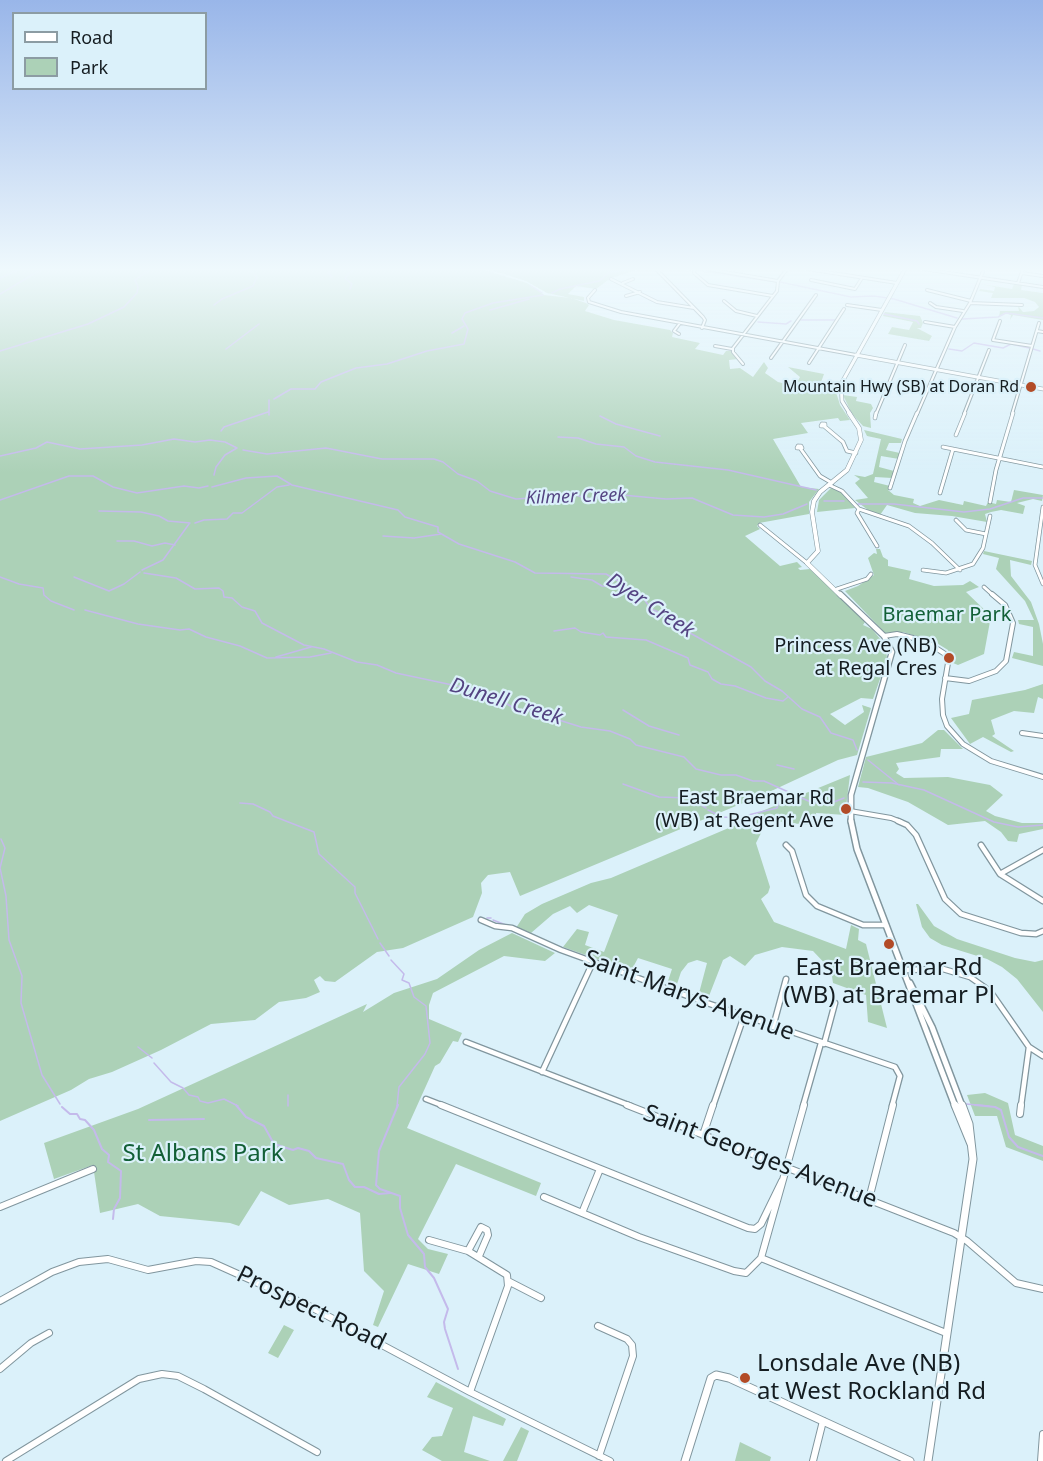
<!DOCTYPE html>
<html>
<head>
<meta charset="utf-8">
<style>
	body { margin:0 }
	#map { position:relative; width:1043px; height:1461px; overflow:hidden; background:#dbf1fa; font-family:"Noto Sans",sans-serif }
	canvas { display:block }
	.legend { position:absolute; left:12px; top:12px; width:195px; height:78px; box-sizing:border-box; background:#dbf1fa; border:2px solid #8c9ca3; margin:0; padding:8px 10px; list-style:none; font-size:18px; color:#151d21 }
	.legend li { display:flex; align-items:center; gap:12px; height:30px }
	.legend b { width:30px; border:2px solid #8c9ca3 }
</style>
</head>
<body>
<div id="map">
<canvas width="1043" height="1461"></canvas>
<ul class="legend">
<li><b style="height:8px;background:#fff"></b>Road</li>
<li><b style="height:16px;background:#acd1b7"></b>Park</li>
</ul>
</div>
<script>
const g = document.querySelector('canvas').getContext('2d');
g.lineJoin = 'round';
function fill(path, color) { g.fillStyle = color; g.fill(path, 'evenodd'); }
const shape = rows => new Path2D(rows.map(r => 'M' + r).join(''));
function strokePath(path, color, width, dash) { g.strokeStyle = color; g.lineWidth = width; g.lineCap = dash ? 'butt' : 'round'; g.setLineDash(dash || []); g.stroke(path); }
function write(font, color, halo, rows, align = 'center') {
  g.font = font + ' "Noto Sans",sans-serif'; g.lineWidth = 4.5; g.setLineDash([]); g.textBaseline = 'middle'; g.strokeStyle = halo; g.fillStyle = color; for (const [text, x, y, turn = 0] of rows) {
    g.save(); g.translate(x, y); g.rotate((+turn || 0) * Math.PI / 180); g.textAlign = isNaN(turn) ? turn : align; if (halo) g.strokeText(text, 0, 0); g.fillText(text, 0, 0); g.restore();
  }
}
const green = shape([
	[0,269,481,269,527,283,544,295,571,298,586,303,589,305,585,311,614,320,670,330,673,333,672,337,700,343,695,349,723,355,726,351,731,351,738,359,729,360,730,369,740,368,753,377,764,362,768,368,765,373,778,382,795,386,800,377,788,367,824,374,819,388,836,392,840,405,850,420,840,421,838,418,801,423,808,433,773,439,801,487,819,489,809,502,809,514,759,523,757,526,760,529,745,536,780,566,797,562,802,567,798,568,800,570,810,569,835,592,865,622,863,625,872,629,886,646,887,659,873,699,861,698,830,714,845,725,864,712,862,705,871,708,857,755,838,760,767,793,520,896,510,872,488,875,481,883,482,893,473,917,403,948,377,952,335,982,325,981,320,976,314,980,320,992,306,998,279,1002,255,1020,211,1024,161,1050,112,1072,89,1079,71,1090,0,1121],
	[488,269,611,270,640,269,611,278,596,289,576,286,568,294,584,297,584,301,547,293,526,281],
	[981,284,1012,289,1014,284,1022,285,1021,290,1043,293,1043,320,1013,315,1010,320,1011,315,1005,313,999,317,1000,311,1019,311,1018,306,1023,312,1034,311,1039,307,1035,302,1024,298,991,298,993,293,979,291,980,289,994,291,995,287],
	[885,312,920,316,923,323,921,328,917,328,932,336,929,341,888,334,892,327,909,330,913,322,883,316],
	[843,395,857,397,856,401,871,404,873,408,870,413,871,428,863,426,852,414],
	[864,430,902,439,901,443,889,443,886,450,900,453,899,459,881,456,879,467,894,471,892,478,875,477,874,482,890,486,888,490,894,495,914,499,913,503,920,506,939,500,963,505,964,501,986,506,988,502,996,504,997,500,1011,502,1014,490,1043,495,1042,501,1033,499,1017,503,1025,506,1023,514,1001,510,991,512,985,514,987,522,952,516,915,513,887,505,880,515,868,510,855,500,868,498,855,483,860,479,854,475,865,477,873,474,881,439,867,436],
	[831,488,840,491,855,508,817,512,819,500],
	[876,549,880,549,883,557,888,560,888,566,911,571,909,579,934,586,963,585,970,581,979,587,966,592,991,616,984,654,958,665,953,663,948,650,935,642,903,632,885,633,845,591,858,586,874,575,868,558,874,553,877,554],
	[984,551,1032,561,1031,565,1010,560,1011,576,1031,602,1039,624,1043,644,1043,666,1012,658,1014,652,1033,656,1033,627,1019,624,1018,620,1034,620,1025,601,996,569,999,558,983,554],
	[1043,684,1043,699,1038,697,1034,713,1014,711,991,720,995,734,992,736,1014,751,1011,752,983,737,970,744,951,718,969,714,972,700,1025,690],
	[938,730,944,730,963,749,941,749,940,757,896,763,899,769,896,773,904,778,948,777,990,785,1003,795,986,811,995,816,1022,823,1043,823,1043,829,1019,834,1017,842,1008,841,1001,832,985,821,948,825,908,802,868,788,858,787,866,757,922,743],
	[850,775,845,815,816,813,817,826,773,821,766,823,756,843,770,887,768,893,761,899,774,922,846,949,851,925,859,929,858,940,866,944,887,1028,868,1022,866,995,833,983,831,970,813,951,782,947,755,955,745,966,730,956,723,960,709,996,698,997,707,963,697,960,688,963,681,972,677,984,668,981,672,969,638,958,631,971,563,947,577,929,589,932,585,945,604,952,618,915,589,905,577,913,570,906,553,914,531,933,516,928,525,914,542,904,591,883,611,878,738,824,762,811],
	[916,904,918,904,934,926,957,939,1015,958,1035,962,1043,960,1043,1012,1017,979,1002,967,987,959,942,945,930,938,922,927],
	[512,933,555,953,545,961,504,956,433,993,429,1005,429,1019,462,1033,458,1042,453,1041,440,1063,435,1066,407,1128,541,1183,536,1196,456,1164,418,1239,428,1249,448,1254,439,1274,408,1264,378,1327,373,1325,384,1291,364,1271,360,1213,328,1199,289,1205,261,1191,239,1226,230,1223,160,1216,138,1204,100,1213,93,1165,54,1179,44,1143,138,1109,367,1004,363,1012,394,993,437,979,479,950],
	[985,1093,1008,1103,1015,1135,1043,1146,1043,1161,1006,1147,997,1116,975,1116,967,1095],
	[284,1325,294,1330,278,1358,268,1353],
	[436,1382,506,1419,503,1426,473,1416,464,1452,490,1461,442,1461,422,1450,432,1437,442,1436,453,1408,427,1397],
	[521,1427,529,1431,517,1461,503,1461],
	[740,1442,771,1457,770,1461,735,1461]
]);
const streamFar1 = shape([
	[682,269,691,270],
	[696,270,776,282],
	[330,271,328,273,332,277],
	[0,278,21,269],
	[780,282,851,297,874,296,894,299,957,318],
	[530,285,542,293],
	[350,289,352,284,345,278,353,269],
	[552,293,560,289,599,281,610,272,633,269],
	[0,294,42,269],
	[214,305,222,299,253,286,257,277,249,269],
	[490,310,529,299],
	[884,314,917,321,919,324],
	[962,319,998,317,1006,313,1043,318],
	[801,320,835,320],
	[758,322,786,324,791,321],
	[452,333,464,326],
	[226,349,259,324],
	[949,349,962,351,974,343,1003,348,1011,344,1029,348],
	[1033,349,1040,351],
	[0,351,88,324,124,307,137,293,138,287,135,280,151,269],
	[274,399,291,389,315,389,321,382,356,368,387,364,427,351,464,344,468,329,462,319,465,313,493,303,543,295],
	[269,400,269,415],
	[600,416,616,424,660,436],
	[221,431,224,427,268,412],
	[558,437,578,438,596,444,624,447,636,456,655,462,728,470,816,490],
	[243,450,267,454,326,448,382,459,434,459,443,462,458,474,477,481,490,491,516,499,575,495,591,499,622,495,666,499,692,498,733,515,764,517,783,514,807,504],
	[0,456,36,448,47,442,80,449,142,445,174,439,195,442,210,440,225,442,237,448],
	[214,475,216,467,225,455,237,448],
	[212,487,246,478,277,476,292,485,398,510,405,517,438,527,438,532,459,544,515,562,535,573,606,574,620,582,630,593,644,599,651,609,661,613,665,619,751,667,765,681,782,691,802,709,820,717,831,733,853,740,857,750],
	[0,500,69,476,93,476,113,487,137,493,184,486,199,488,208,486],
	[824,501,844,501],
	[858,504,894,504,964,512,990,509,1023,498,1042,498],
	[99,511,141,512,159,516,168,521,190,523],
	[195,523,204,520,227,519,233,513,242,513,277,487,289,485],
	[383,536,414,538,441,534],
	[117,541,134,541,152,546,165,543,175,545],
	[142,570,163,560,189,524],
	[144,573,176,578,195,589,219,588,223,591,224,597,232,598,242,607,255,611,262,623,304,645,324,649,357,662,377,665,396,673,490,693,515,709,527,710,581,727,610,731,630,739,636,745,684,757,696,769,721,775,736,775,753,781,764,781,813,803,834,802,844,798],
	[0,577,19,584,43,588,44,595,51,601,74,610],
	[74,577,109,591,124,584,140,572],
	[571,577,592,580,602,586,622,587],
	[85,610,138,624,180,630,189,629,206,637,240,646,267,658,310,657,331,653],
	[554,631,575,628,581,632,600,635,603,633,606,637,646,640,688,658,690,665,708,672,712,679,721,684,735,686,766,698,783,701,788,697],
	[276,657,311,647],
	[623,710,649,726,679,735],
	[868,760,899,785],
	[777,765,794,769],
	[863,782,892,783,924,790,994,822,1018,827,1043,825],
	[623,784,659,797,689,798,706,808],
	[240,803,253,804,270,812,273,816,314,832,319,854,355,887,355,893,378,939],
	[708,810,720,816],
	[712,820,723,817,736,818,777,808,782,794],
	[1,839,5,848,0,868,6,896,9,940,22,976,21,1003,42,1075,60,1104],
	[487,918,491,918],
	[493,920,506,925],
	[380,943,389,956],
	[391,960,404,974,402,980,409,983,414,997,426,1006,430,1043,425,1054,399,1087,397,1106],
	[138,1047,152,1058],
	[154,1063,171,1082,183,1088,189,1095,198,1097,200,1101,208,1103,224,1099,238,1106],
	[288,1095,288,1106],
	[966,1104,989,1106]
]);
const stream = shape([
	[236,1105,246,1117,264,1126,274,1144,293,1150,298,1148,309,1151,316,1158,343,1164,349,1180,355,1187,364,1187,379,1194,390,1193],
	[398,1105,379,1151,376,1185,380,1189,400,1196,400,1208,408,1235,424,1254,425,1267,434,1278,448,1309,444,1322,445,1329,458,1369],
	[975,1105,995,1107,1001,1110,1009,1137,1018,1147,1043,1156],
	[62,1107,70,1114,77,1114,80,1119,85,1120,94,1130,102,1149,109,1155,108,1162,121,1171,120,1198,114,1209,113,1219],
	[149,1120,204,1119]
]);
const minorFar4 = shape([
	[656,269,703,317,705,320,702,328],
	[694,269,694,273,708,285,773,296],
	[707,269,778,281],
	[807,269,897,283],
	[923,269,1043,287],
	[1022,273,1043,276],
	[611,279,657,302,694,308],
	[811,280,855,289,862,278],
	[623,283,633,279],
	[1018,283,1023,269],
	[595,290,588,298,589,302,621,312,856,355],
	[927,290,971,301],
	[626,296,640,292],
	[724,301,736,311,757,316],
	[930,303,936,307,963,311],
	[970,303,1022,305],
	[847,305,882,310],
	[1000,321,993,340,1032,346],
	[925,322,955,327],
	[1037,331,1043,332],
	[679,334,674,331,680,323],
	[715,346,732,349],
	[771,358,816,295],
	[809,363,844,309],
	[743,364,733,352,733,348,777,291,778,281,787,269],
	[876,414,905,345],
	[917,414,955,327,970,303,984,269],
	[964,414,989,350],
	[1012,414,1039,323]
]);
const minorFar3 = shape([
	[875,418,876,413],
	[822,424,825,424,825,426,821,426,822,424],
	[824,426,843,442,847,451,856,453],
	[956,435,965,413],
	[798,446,801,446,802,448,797,448,798,446],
	[943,447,1043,467],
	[800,448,820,476,832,483],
	[829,485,842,491,859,509,909,526,932,543,960,570],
	[890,488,905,441,917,413],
	[940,493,953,449],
	[990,502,996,470,1013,413],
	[1043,507,1035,565,1043,584],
	[859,509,857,513,877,546],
	[956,520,966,530,986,534],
	[760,525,807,563],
	[923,570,946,573,973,564,983,548,990,516],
	[984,587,994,596],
	[837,589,867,579,871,574]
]);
const minorFar2 = shape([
	[884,636,897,634,925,641,945,654,948,663,942,699,943,715,947,726,963,744,991,761,1043,777],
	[945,678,969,681,996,671,1006,661,1013,623,1005,605,992,594],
	[1022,733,1043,736],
	[850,811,891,818,901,822]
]);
const minorFar1 = shape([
	[898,821,907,825,916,835,945,899,961,914,1021,933,1036,934,1043,931],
	[786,845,792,851,806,895,817,906,863,925,886,925],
	[981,845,1000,874,1043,901],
	[1000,874,1043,850],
	[481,920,495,926,512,928,561,950,704,1002,895,1067,900,1076,892,1106],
	[903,970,943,969,970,977,990,991,1029,1047,1043,1056],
	[773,1027,786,979],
	[466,1042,631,1106],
	[824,1044,835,1003],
	[542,1072,593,962],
	[426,1099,444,1106],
	[713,1106,744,1016],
	[803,1106,821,1043],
	[1021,1106,1029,1047]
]);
const minor = shape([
	[441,1105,748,1228,755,1229,761,1224,782,1181],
	[627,1105,954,1233,967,1241,1016,1283,1043,1289],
	[1020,1114,1021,1105],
	[703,1135,713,1105],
	[544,1197,639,1237,734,1271,746,1273,761,1258,804,1105],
	[869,1199,893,1105],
	[0,1207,93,1169],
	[582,1213,600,1169],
	[429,1240,468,1251,507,1275,508,1286,470,1392],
	[468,1251,481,1227,487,1230,488,1235,479,1256],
	[761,1258,946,1333],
	[508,1281,541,1298],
	[0,1301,52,1272,79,1262,108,1259,148,1270,196,1261,211,1262,309,1306,470,1392,610,1461],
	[598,1326,627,1339,632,1345,633,1356,599,1456],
	[0,1369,31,1343,49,1333],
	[6,1461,139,1379,162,1374,178,1376,204,1389,317,1452],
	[813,1461,823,1421],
	[1041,1461,1043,1434]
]);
const tertiaryFar4 = shape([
	[856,355,1043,389],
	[850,414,842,401,841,384,905,269]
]);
const tertiaryFar3 = shape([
	[841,596,807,563,818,551,812,512,814,501,820,492,847,470,861,440,859,428,849,413]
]);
const tertiaryFar2 = shape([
	[840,594,884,636,892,652,851,795,851,822]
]);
const tertiaryFar1 = shape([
	[851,821,857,849,955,1106],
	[910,983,932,1027,962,1106]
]);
const tertiary = shape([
	[955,1105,971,1144],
	[685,1461,711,1378,716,1375,729,1378,910,1461],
	[928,1461,973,1159,969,1124,962,1105]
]);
const markers = [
	[1031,387,6,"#b24b27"],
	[949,658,6,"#b24b27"],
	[846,809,6,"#b24b27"],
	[889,944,6,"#b24b27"],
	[745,1378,6,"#b24b27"]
];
const farPoinames = [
	["Mountain Hwy (SB) at Doran Rd",1019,387]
];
const farWaternames = [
	["Kilmer Creek",576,497,-2]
];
const parkNames = [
	["Braemar Park",947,615]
];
const poiNames = [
	["Princess Ave (NB)",937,646],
	["at Regal Cres",937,669],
	["East Braemar Rd",834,798],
	["(WB) at Regent Ave",834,821]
];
const waterNames = [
	["Dyer Creek",650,606,33],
	["Dunell Creek",506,702,17]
];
const nearPoinames = [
	["East Braemar Rd",889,968],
	["(WB) at Braemar Pl",889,996],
	["Lonsdale Ave (NB)",757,1364,"left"],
	["at West Rockland Rd",757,1392,"left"]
];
const nearStreetnames = [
	["Saint Marys Avenue",689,996,20],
	["Saint Georges Avenue",760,1157,21],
	["Prospect Road",311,1309,26]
];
const nearParknames = [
	["St Albans Park",203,1154]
];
fill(green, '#acd1b7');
strokePath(streamFar1, '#c4baeb', 1.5);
strokePath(stream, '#c4baeb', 2);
strokePath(minorFar4, '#81969e', 4);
strokePath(minorFar3, '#81969e', 4.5);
strokePath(minorFar2, '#81969e', 6);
strokePath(minorFar1, '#81969e', 7);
strokePath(minor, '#81969e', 8);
strokePath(tertiaryFar4, '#81969e', 4.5);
strokePath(tertiaryFar3, '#81969e', 5);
strokePath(tertiaryFar2, '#81969e', 7);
strokePath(tertiaryFar1, '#81969e', 8);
strokePath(tertiary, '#81969e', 9);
strokePath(minorFar4, '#fff', 2);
strokePath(minorFar3, '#fff', 3);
strokePath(minorFar2, '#fff', 4);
strokePath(minorFar1, '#fff', 4.5);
strokePath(minor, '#fff', 6);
strokePath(tertiaryFar4, '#fff', 3);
strokePath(tertiaryFar3, '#fff', 4);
strokePath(tertiaryFar2, '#fff', 4.5);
strokePath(tertiaryFar1, '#fff', 5);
strokePath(tertiary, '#fff', 7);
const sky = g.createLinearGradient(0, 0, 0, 473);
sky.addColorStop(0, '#99b6e9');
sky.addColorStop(0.57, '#eff9fd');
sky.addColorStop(1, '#eff9fd00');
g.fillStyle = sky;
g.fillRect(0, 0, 1043, 473);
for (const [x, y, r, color] of markers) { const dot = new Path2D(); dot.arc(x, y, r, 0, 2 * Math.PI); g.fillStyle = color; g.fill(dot); strokePath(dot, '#dbf1fa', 2); }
write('16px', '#151d21', '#dbf1fa', farPoinames, 'right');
write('italic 18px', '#544482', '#dbf1fa', farWaternames);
write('20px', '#125f36', '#dbf1fa', parkNames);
write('20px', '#151d21', '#dbf1fa', poiNames, 'right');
write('italic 21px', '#544482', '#dbf1fa', waterNames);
write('24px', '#151d21', '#dbf1fa', nearPoinames);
write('24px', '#151d21', '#dbf1fa', nearStreetnames);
write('24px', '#125f36', '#dbf1fa', nearParknames);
</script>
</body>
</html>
